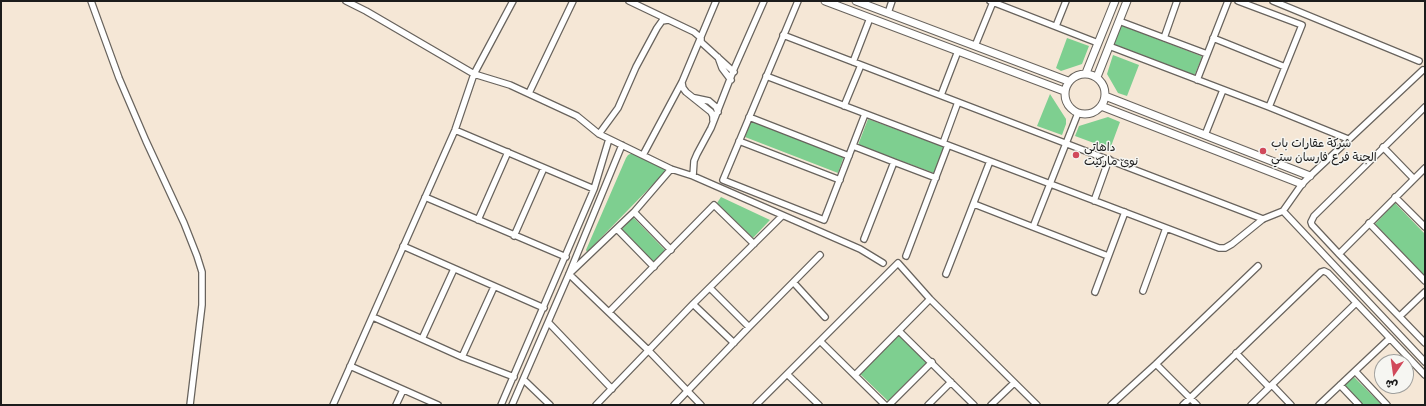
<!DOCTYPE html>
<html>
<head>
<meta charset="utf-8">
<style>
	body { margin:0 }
	#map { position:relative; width:1426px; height:406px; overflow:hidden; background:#f5e7d6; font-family:Delius,"Playpen Sans Arabic",sans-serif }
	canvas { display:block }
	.frame { position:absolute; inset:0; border:2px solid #1c1c1c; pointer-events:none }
	.north { position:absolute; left:1374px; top:354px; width:40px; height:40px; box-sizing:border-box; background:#f6f6f2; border:1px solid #9f9f9c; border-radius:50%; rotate:193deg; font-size:11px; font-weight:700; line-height:16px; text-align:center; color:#1c1c1c }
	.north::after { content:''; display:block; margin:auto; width:14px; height:18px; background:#d1495b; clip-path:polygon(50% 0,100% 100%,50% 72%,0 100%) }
</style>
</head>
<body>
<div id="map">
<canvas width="1426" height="406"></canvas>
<div class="frame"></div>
<div class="north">ش</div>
</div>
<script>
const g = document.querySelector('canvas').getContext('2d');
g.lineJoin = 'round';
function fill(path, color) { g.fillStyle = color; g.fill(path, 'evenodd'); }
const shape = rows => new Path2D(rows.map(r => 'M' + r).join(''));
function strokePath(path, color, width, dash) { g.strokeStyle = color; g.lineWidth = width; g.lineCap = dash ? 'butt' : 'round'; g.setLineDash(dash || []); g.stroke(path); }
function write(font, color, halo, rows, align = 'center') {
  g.font = font + ' Delius,"Playpen Sans Arabic",sans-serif'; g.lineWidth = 3; g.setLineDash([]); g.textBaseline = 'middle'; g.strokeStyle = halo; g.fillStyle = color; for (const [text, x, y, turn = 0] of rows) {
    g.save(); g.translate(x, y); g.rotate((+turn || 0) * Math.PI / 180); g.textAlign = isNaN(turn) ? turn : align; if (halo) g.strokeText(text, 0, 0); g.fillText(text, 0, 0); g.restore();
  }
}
const green = shape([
	[1121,26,1123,26,1201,56,1202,57,1195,74,1194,75,1116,45,1114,43],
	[1067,38,1089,46,1082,64,1061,71,1056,68],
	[1113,55,1139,65,1127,96,1118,93,1107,74],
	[1050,94,1066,119,1066,124,1062,135,1037,126],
	[1108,117,1120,122,1110,149,1075,136,1079,126],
	[868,119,944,147,934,173,858,145],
	[751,121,844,156,838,173,745,137],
	[634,152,669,168,587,252,586,250,626,158,628,155],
	[721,197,770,220,753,238,717,203],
	[1395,203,1425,234,1425,276,1375,224],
	[633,217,665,250,654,262,622,229],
	[899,334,927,362,888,401,860,374],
	[1354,377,1382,405,1362,405,1344,386]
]);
const minor = shape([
	[91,1,119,78,146,141,184,223,197,256,202,272,202,305,190,405],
	[346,1,366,11,474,74,510,85,577,116,599,134,671,169,693,176,694,161,697,154,711,128,734,69,764,1],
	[629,1,694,32,701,38,701,42,734,72],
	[798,1,723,180,824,220,865,114],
	[990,1,1098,43],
	[1238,1,1302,25,1269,107],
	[1273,1,1419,61],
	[888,13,892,1],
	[1119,21,1207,54],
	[1056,26,1066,1],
	[783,35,1263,219],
	[1164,38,1177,1],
	[1213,38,1285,67],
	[975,46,993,2],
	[1109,46,1269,107,1348,139],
	[718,57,722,68,731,80],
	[853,62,870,18],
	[766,76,1219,248,1225,248,1232,244,1263,219,1283,211,1302,184,1310,176,1423,70],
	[1197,80,1228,1],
	[682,83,683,88,686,92,711,112,713,116,713,120],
	[529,93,573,1],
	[941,95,958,51],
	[695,98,709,101,716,107,718,112],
	[844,106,861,65],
	[1425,107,1314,216,1311,222,1312,225,1339,254,1425,343],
	[749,117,849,156],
	[455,130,594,189],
	[599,134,618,108,636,67,657,28,662,21,668,20],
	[1205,135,1223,90],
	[739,141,840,180],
	[943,143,958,102],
	[853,146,894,162,864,239],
	[1383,147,1414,179],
	[643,155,682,82,716,1],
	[894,162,936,178],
	[671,169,634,212,569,274,649,351,701,405],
	[693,176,860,249,883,263],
	[425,197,566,257],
	[1395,197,1425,227],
	[1094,201,1109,159],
	[974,204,1033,227,1078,113],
	[1283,211,1425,362],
	[634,212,671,250],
	[478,220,508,152],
	[1369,223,1425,281],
	[1033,227,1108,256],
	[617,229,654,267],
	[514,236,544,168],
	[403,246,544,308],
	[1339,254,1425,168],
	[906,256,948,145],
	[946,274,990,161],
	[794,283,825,317],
	[710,288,749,327],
	[1143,291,1166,228],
	[1095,292,1125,212],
	[693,304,734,343],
	[609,312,714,205,754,244],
	[1400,316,1425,292],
	[373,317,462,357,514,377],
	[549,323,612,389],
	[899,331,974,405],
	[422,339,454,269],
	[820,341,885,405],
	[1236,353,1269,387],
	[462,357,494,287],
	[1156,364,1197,405],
	[350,366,438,405],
	[1355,371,1387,405],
	[787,374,819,405],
	[855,375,930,299],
	[524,380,550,405],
	[1272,385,1291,405],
	[1340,385,1359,405],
	[333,405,455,130,474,74,513,1],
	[396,405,403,390],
	[501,405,594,189,609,139],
	[512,405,569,274,622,145],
	[596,405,693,304,782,216],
	[674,405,749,327,820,255],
	[756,405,898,263,930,299,1037,405],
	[889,405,932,362],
	[928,405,951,382],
	[991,405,1014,383],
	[1111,405,1156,364,1258,266],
	[1183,405,1321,272,1324,271,1328,273,1425,375],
	[1251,405,1356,303],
	[1319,405,1390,338]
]);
const tertiary = shape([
	[825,1,1064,91],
	[856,1,1068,81],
	[1086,73,1115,1],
	'1065 94a20 20 0 1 1 40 0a20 20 0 1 1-40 0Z',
	[1097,77,1127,1],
	[1105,96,1310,176],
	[1101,106,1302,184]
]);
const markers = [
	[1263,151,4,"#d1495b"],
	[1076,155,4,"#d1495b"]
];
const poiNames = [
	["شرکة عقارات باب",1271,144],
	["الجنة فرع فارسان ستي",1271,158],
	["داهاتی",1084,148],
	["نوێ مارکێت",1084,162]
];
fill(green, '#7ecf90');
strokePath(minor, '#68635d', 8);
strokePath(tertiary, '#68635d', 9);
strokePath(minor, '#fff', 5.5);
strokePath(tertiary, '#fff', 7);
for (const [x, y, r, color] of markers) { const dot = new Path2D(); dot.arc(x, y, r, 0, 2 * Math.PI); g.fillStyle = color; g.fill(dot); strokePath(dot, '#f6f6f2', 1.5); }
write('12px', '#1c1c1c', '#f6f6f2', poiNames, 'left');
</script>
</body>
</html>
